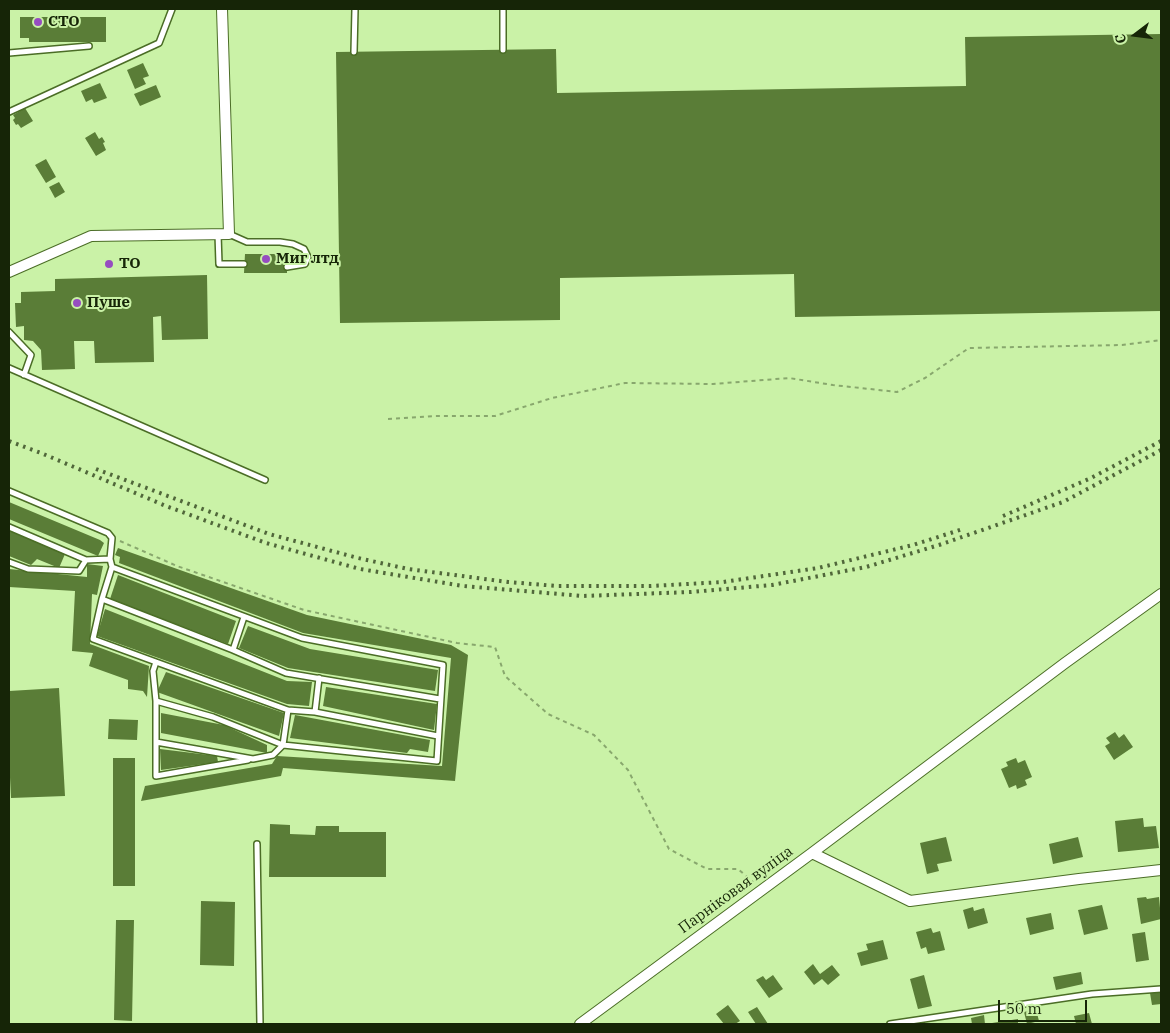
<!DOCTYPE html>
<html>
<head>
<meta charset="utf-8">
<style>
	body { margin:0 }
	#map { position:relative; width:1170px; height:1033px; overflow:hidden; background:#caf2a7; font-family:"IBM Plex Serif",serif }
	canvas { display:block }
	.frame { position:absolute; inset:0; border:10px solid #162507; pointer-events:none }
	.north { position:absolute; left:1110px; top:10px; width:50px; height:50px; -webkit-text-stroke:4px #caf2a7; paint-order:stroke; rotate:255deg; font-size:14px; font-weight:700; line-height:20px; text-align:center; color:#162507 }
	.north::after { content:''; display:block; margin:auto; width:18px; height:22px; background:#162507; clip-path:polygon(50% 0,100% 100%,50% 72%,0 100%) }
	.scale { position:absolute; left:998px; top:1000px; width:89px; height:22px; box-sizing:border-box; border:2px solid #162507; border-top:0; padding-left:6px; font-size:15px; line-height:18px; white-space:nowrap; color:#162507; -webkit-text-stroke:4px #caf2a7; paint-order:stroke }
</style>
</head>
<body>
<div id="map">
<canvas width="1170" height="1033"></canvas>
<div class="frame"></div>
<div class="north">С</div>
<div class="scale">50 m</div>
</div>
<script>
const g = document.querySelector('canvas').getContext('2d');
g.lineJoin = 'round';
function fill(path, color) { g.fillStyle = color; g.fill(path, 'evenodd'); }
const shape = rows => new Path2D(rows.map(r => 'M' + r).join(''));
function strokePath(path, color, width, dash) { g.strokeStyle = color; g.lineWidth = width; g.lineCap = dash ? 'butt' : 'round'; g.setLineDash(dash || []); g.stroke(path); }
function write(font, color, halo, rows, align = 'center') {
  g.font = font + ' "IBM Plex Serif",serif'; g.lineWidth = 4; g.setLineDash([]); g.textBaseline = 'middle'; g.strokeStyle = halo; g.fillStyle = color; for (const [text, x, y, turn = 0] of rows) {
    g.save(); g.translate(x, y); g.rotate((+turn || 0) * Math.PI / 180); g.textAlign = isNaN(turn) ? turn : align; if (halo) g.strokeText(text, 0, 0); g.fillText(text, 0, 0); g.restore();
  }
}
const building = shape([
	[20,17,106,17,106,42,29,42,29,38,20,38],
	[1161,34,1161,311,795,317,794,274,560,278,560,320,340,323,336,52,556,49,557,93,966,86,965,37],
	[143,63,149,76,143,78,146,84,135,89,127,70],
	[100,83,107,98,94,103,92,99,86,102,81,91],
	[156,85,161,97,140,106,134,94],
	[25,108,33,121,21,128,18,124,16,125,13,120,15,118,13,115],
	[95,132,99,139,102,137,105,142,103,143,106,150,96,156,85,138],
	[46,159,56,177,46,183,35,165],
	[59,182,65,192,55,198,49,187],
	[245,254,287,254,287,273,244,273],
	[207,275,208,339,162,340,161,316,153,317,154,362,95,363,94,341,74,341,75,369,42,370,41,350,33,341,24,340,24,326,16,327,15,303,21,303,21,292,55,291,55,279],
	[9,502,100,540,104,543,98,556,9,519],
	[9,530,65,554,59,568,37,559,31,565,9,556],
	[118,548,307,615,451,645,468,655,455,781,283,768,281,776,141,801,145,786,272,764,277,756,442,766,451,658,303,633,119,563,120,557,115,555],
	[87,564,103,566,97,595,92,594,90,644,149,666,147,697,143,691,128,689,128,680,89,666,93,653,72,651,75,591,9,587,9,569,87,577],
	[118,575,236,621,228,644,110,599],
	[105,609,287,681,312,682,309,706,287,704,97,636],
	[248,626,310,649,438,670,435,691,288,668,239,648],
	[166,672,284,713,279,736,157,692],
	[326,687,437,704,434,730,323,706],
	[59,688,65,796,11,798,9,757,9,691],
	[161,713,224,725,267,745,267,753,161,733],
	[295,715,430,740,428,752,410,749,407,753,290,738],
	[109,719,138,720,137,740,108,739],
	[1115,732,1119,738,1124,734,1133,747,1114,760,1105,746,1110,743,1106,738],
	[160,749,217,756,218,762,161,770],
	[113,758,135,758,135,886,113,886],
	[1016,758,1018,763,1025,760,1032,777,1025,780,1027,785,1017,789,1016,785,1009,788,1001,769,1008,766,1006,762],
	[1143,818,1144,827,1156,826,1159,848,1118,852,1115,821],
	[270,824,290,825,290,834,315,835,316,826,339,826,339,832,386,832,386,877,269,877],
	[946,837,952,861,937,864,939,871,927,874,920,843],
	[1078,837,1083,857,1053,864,1049,844],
	[1146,897,1147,899,1159,897,1161,919,1141,924,1137,898],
	[201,901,235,902,234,966,200,965],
	[1102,905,1108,929,1084,935,1078,910],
	[973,907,974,911,984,908,988,923,968,929,963,910],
	[1051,913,1054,929,1030,935,1026,918],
	[116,920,134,920,132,1021,114,1020],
	[931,928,933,933,940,931,945,950,928,954,926,947,921,949,916,932],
	[1145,932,1149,960,1136,962,1132,934],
	[883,940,888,959,861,966,857,953,868,950,866,944],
	[813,964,820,974,832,965,840,975,828,985,822,979,814,985,804,972],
	[1081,972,1083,984,1056,990,1053,977],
	[773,975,783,989,769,998,756,980,763,976,766,980],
	[924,975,932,1006,918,1009,910,979],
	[1161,991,1161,1004,1152,1005,1150,993],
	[728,1005,740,1021,735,1024,724,1024,716,1014],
	[757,1007,768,1024,756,1024,748,1012],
	[1036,1009,1039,1021,1027,1024,1024,1012],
	[1089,1013,1092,1024,1076,1024,1074,1016],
	[984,1015,985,1024,972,1024,971,1018],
	[1018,1019,1018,1024,992,1024,992,1023]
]);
const path = shape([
	[388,419,435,416,495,416,552,398,625,383,713,384,789,378,833,385,897,392,925,378,969,348,1122,345,1161,340],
	[120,541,177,566,304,610,457,643,495,647,505,676,548,714,594,735,628,770,669,849,707,869,738,869,753,882]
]);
const service = shape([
	[503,9,503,50],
	[354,52,355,9],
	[9,53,89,46],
	[9,112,159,43,172,9],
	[218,234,219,264,244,264],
	[229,234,247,242,280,242,293,244,304,249,308,257,305,264,287,267],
	[9,332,31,355,24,375],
	[9,368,265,480],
	[9,491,108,533,112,538,110,559,112,567,102,599,93,639,156,662,153,671,156,701,213,717,283,745,437,761,443,665,302,638,112,567],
	[9,527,86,560,110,559],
	[9,562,28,569,79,571,86,560],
	[102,599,233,650,286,673,440,699],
	[233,650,244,617],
	[156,662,288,710,315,712,438,736],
	[156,701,156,742,253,759,273,755,283,745,288,710],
	[315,712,319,678],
	[156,742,156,776,248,760],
	[257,844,260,1024],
	[890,1024,1092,994,1161,989]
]);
const minor = shape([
	[9,272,91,236,229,234,222,9],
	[812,853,1065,663,1161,594],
	[580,1024,812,853,910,901,1079,879,1161,870]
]);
const rail = shape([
	[9,441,41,453,166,506,266,543,360,569,463,586,583,596,691,592,772,585,866,567,939,545,1063,502,1161,450],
	[96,469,269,534,358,558,408,569,508,582,557,586,651,586,723,582,818,568,913,545,963,529],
	[1003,516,1091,478,1161,441]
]);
const markers = [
	[38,22,5,"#964dc0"],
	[266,259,5,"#964dc0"],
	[109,264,5,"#964dc0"],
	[77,303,5,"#964dc0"]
];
const poiNames = [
	["СТО",48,22],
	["Миг лтд",276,259],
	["ТО",119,264],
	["Пуше",87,303]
];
const streetNames = [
	["Парніковая вуліца",736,890,-36]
];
fill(building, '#5a7d37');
strokePath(service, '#4b6d26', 8);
strokePath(minor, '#4b6d26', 12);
strokePath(path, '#88a76d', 2, [4, 4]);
strokePath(service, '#fff', 5);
strokePath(minor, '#fff', 10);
strokePath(rail, '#50673a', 4, [2.5, 5]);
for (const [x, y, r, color] of markers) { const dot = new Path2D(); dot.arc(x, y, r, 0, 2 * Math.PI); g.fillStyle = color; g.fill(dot); strokePath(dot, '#caf2a7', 2); }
write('bold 15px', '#162507', '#caf2a7', poiNames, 'left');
write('15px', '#162507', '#caf2a7', streetNames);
</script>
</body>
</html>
